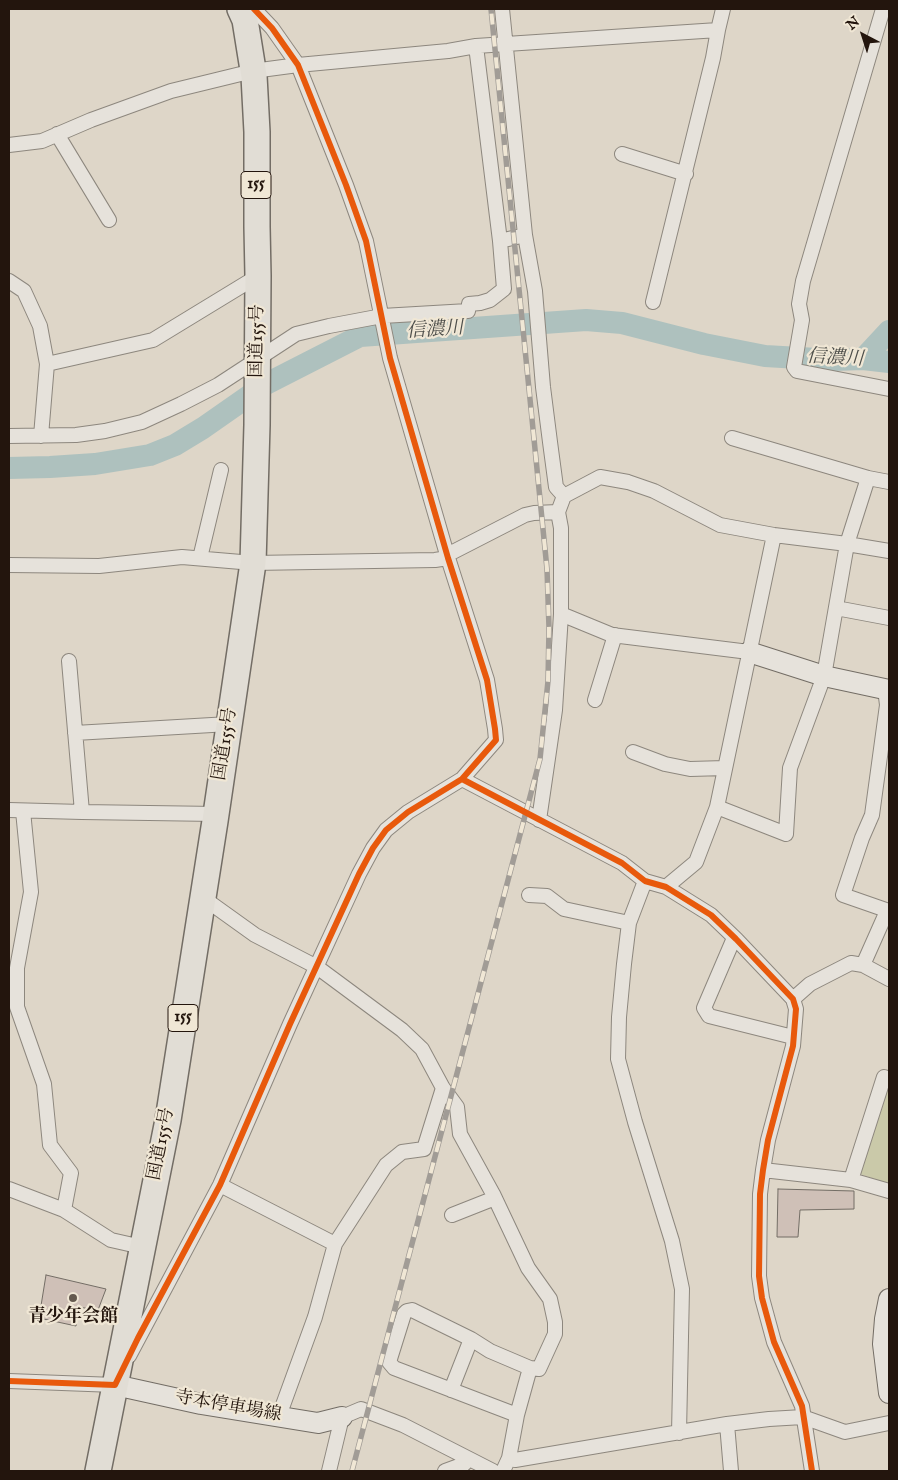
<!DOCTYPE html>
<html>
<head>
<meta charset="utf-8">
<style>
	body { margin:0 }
	#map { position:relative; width:898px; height:1480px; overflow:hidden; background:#ded6c8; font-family:"IM FELL English",serif }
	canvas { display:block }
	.frame { position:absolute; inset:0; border:10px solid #23150d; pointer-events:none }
	.north { position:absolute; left:838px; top:10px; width:50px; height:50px; -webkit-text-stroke:4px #f0e7d5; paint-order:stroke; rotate:320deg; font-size:14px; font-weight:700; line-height:20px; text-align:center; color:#23150d }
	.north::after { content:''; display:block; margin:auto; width:18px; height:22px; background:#23150d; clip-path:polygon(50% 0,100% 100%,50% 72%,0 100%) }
</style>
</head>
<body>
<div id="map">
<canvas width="898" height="1480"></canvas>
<div class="frame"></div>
<div class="north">N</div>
</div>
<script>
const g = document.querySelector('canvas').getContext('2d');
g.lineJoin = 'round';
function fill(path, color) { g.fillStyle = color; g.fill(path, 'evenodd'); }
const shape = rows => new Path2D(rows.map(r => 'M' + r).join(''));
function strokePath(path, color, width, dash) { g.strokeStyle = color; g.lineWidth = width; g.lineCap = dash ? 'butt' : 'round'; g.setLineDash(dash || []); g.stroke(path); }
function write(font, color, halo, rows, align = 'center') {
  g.font = font + ' "IM FELL English","Noto Serif JP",serif'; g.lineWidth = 4.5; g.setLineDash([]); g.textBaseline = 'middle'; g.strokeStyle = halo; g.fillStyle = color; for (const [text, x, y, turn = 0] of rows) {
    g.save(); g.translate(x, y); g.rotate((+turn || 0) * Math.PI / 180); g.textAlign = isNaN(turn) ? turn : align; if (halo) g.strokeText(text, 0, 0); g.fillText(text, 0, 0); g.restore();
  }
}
const green = shape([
	[889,1087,889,1184,860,1174,887,1089]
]);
const river = shape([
	[863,359,889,331],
	[9,468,50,467,95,464,150,455,175,445,203,428,266,384,360,336,586,320,622,323,704,344,765,356,834,360,863,359,889,362]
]);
const building = shape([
	[778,1189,854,1191,854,1209,800,1210,798,1237,777,1237,778,1189],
	[46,1275,106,1289,98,1310,78,1307,76,1326,39,1318,46,1275]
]);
const street = shape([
	[502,9,525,235,535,291,543,387,550,442,556,487,564,496],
	[883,9,803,281,799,304,802,320,794,367,797,371,889,389],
	[476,46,500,241],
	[57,134,109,220],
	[9,145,42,141,91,120,171,91,253,71,298,65,448,51,476,46,718,30],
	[622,154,686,174],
	[9,281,24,291,40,326,47,364,41,436],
	[653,302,713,58,718,30,723,9],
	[47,364,153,340,258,276],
	[9,436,76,435,105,431,142,422,181,404,218,385,296,334,329,326,382,316,468,311,469,304,480,303,490,300,504,289,500,241,525,235],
	[732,438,868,478,889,482],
	[447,555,525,515,534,513,558,512],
	[200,558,221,470],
	[9,565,99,566,182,557,253,563,435,560,448,558],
	[836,608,889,618],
	[561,614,612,635,749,652],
	[885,689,887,705,872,815,862,838,843,895,889,911],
	[595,700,615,635],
	[75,733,229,724],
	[633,752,665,764,690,769,725,768],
	[462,779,622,863,645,881,666,887,711,915,736,939,793,999,796,1009,793,1046,768,1140,763,1170,760,1194,759,1276,762,1298,774,1342,802,1406,812,1471],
	[717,807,786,834,790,768,824,676,847,544,868,478],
	[9,810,82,812,69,661],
	[23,811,31,892,17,968,17,1007,44,1084,50,1145,71,1173,64,1210],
	[82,812,216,814],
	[539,820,555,710,561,614,561,528,558,512,564,496,600,477,628,482,654,491,720,525,774,535,847,544,889,551],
	[645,881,629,923,624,964,619,1017,618,1059,635,1122,672,1241,682,1289,679,1433],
	[666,887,696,862,717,807,774,535],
	[529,895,547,896,564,909,629,923],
	[202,897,255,935,317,967,402,1030,422,1049,443,1088,457,1107,460,1134,493,1194,528,1268,550,1299,555,1322,555,1334,539,1369,530,1368,517,1415,509,1458,503,1471],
	[734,938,704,1008,709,1016,793,1037],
	[863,965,889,979],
	[793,999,810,984,851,963,863,965,887,911],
	[763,1170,851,1180,889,1191],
	[851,1180,884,1077,889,1079],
	[220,1185,335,1244],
	[9,1189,64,1210,111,1240,142,1247],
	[452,1215,495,1198],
	[129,1356,220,1185,290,1024,359,874,373,848,386,830,408,812,462,779,496,740,495,729,487,680,448,558,390,358,366,241,346,185,298,65,272,28,254,9],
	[9,1381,115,1385,117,1380],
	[451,1390,471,1339],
	[517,1415,394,1368,389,1362,404,1314,407,1311,412,1310,471,1339,490,1351,530,1368],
	[279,1416,315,1317,335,1244,386,1165,402,1152,424,1149,443,1088],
	[727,1424,731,1471],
	[509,1458,515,1460,727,1424,769,1419,803,1417,845,1432,889,1423],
	[329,1471,342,1417,361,1409,403,1425,493,1471],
	[445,1471,464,1464,469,1459]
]);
const secondary = shape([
	[749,652,824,676,889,690],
	[889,1299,885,1319,883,1344,889,1393],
	[115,1385,201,1404,318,1423,342,1417]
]);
const highway = shape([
	[98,1471,168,1120,215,821,253,563,257,425,258,276,257,227,257,132,254,76,245,20,240,9]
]);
const rail = shape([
	[352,1471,540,759,548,681,549,628,547,569,491,9]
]);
const cycleway = shape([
	[462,779,622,863,645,881,666,887,711,915,736,939,793,999,796,1009,793,1046,768,1140,763,1170,760,1194,759,1276,762,1298,774,1342,802,1406,812,1471],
	[9,1381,115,1385,138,1338,220,1185,290,1024,359,874,373,848,386,830,408,812,462,779,496,740,495,729,487,680,448,558,390,358,366,241,346,185,298,65,272,28,254,9]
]);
const markers = [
	[73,1298,5,"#64594e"]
];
const shields = [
	[256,185,30],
	[183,1018,30]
];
const shieldNames = [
	["155",256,185],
	["155",183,1018]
];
const streetNames = [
	["国道155号",258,341,-89],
	["国道155号",226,744,-81],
	["国道155号",162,1144,-79],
	["寺本停車場線",228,1407,10]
];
const poiNames = [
	["青少年会館",73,1317]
];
const waterNames = [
	["信濃川",435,331,-4],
	["信濃川",835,359,3]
];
fill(green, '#cac9a9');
strokePath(river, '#aec1be', 22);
fill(building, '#cfc0b7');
strokePath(building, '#736d65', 1);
strokePath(street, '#8d877e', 16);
strokePath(secondary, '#736d65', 22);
strokePath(highway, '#736d65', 28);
strokePath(street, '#e6e2db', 14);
strokePath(secondary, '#e6e2db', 20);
strokePath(highway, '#e1ddd5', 25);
strokePath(rail, '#a19c96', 5.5);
strokePath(rail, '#f0e7d5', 4, [11]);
strokePath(cycleway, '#e8590c', 6);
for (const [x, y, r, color] of markers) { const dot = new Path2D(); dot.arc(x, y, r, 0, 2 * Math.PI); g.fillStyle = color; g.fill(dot); strokePath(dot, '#f0e7d5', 2); }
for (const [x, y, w] of shields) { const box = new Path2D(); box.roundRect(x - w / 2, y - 13.5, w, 27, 4); g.fillStyle = '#f0e7d5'; g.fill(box); strokePath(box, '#23150d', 1); }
write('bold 16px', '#23150d', null, shieldNames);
write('18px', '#23150d', '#f0e7d5', streetNames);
write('bold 18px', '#23150d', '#f0e7d5', poiNames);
write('italic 19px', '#4d4e4a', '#f0e7d5', waterNames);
</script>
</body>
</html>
